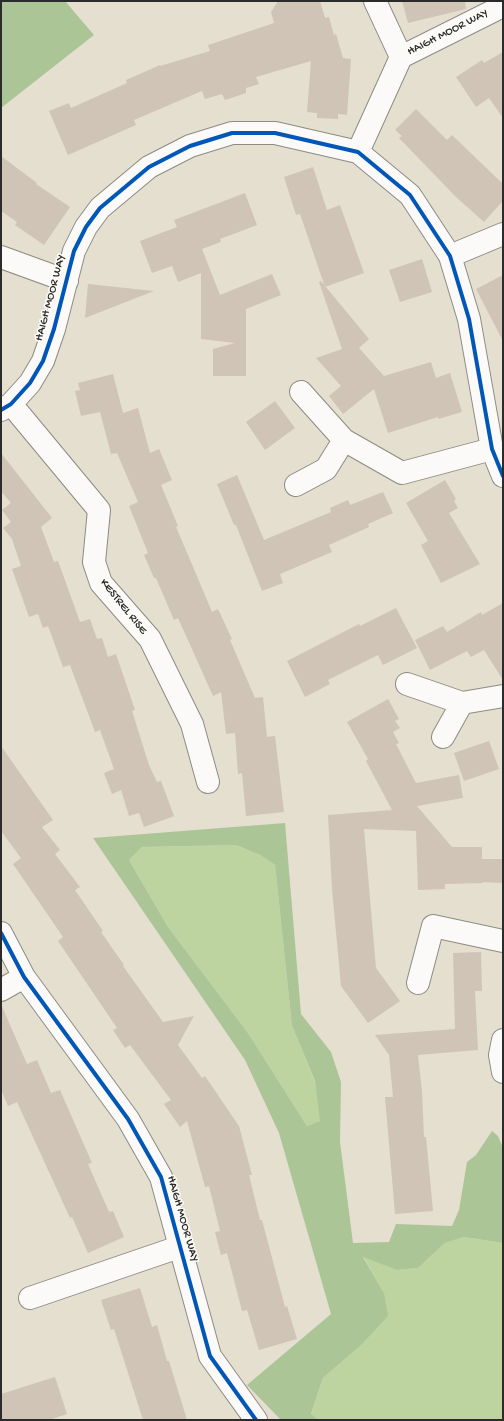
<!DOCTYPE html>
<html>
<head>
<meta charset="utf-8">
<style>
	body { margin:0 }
	#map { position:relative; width:504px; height:1421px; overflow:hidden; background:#e4dfcf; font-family:"Gochi Hand",sans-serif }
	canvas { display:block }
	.frame { position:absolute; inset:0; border:2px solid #2b2b2b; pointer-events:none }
</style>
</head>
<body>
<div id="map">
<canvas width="504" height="1421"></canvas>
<div class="frame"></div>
</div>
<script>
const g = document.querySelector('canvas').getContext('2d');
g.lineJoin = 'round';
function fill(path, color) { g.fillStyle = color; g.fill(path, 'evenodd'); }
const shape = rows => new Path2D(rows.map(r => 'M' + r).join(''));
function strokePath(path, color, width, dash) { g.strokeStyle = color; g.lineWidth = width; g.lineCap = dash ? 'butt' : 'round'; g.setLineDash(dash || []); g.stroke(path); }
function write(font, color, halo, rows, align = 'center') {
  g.font = font + ' "Gochi Hand",sans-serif'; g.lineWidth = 3; g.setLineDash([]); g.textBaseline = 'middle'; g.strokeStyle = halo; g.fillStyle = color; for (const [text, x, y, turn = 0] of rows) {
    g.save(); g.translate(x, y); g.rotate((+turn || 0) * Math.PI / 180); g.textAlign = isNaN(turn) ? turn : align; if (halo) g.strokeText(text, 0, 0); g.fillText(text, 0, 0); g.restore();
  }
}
const green = shape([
	[236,845,260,855,275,865,292,1026,315,1082,321,1121,307,1126,248,1033,168,927,129,860,142,847],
	[464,1237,503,1243,503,1420,318,1420,311,1415,323,1378,359,1347,384,1293,363,1256,397,1270,418,1268,445,1243]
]);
const forest = shape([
	[1,1,65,1,94,35,1,108],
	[285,823,301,1014,331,1052,341,1082,340,1142,353,1243,389,1242,396,1224,452,1226,459,1210,467,1162,476,1155,492,1131,498,1136,503,1148,503,1243,464,1237,445,1243,418,1268,397,1270,363,1257,384,1293,388,1316,359,1347,323,1378,311,1414,318,1420,281,1420,247,1385,331,1314,279,1133,245,1060,93,838],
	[236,845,260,855,275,865,292,1026,315,1081,320,1121,307,1126,248,1033,168,927,129,860,142,847]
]);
const building = shape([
	[278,1,320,1,325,18,329,17,334,35,336,34,343,58,351,59,347,115,338,114,338,119,317,118,317,113,307,112,311,61,256,77,259,84,246,88,246,93,225,100,222,94,205,99,202,91,134,120,136,125,68,155,49,111,69,103,71,108,127,83,126,80,160,65,160,66,210,51,208,45,274,23,271,12],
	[402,1,465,1,466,9,408,23],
	[503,52,503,118,489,98,476,107,456,77,482,60,484,63],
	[416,109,447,140,452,135,503,184,503,201,484,222,456,197,399,138,402,136,395,130],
	[1,156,37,183,36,184,70,207,44,245,15,225,17,222,1,211],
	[313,167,327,210,340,205,364,273,325,287,300,214,296,215,284,177],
	[245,193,257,225,220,239,221,242,202,249,220,295,272,274,281,295,246,309,246,376,213,376,213,349,235,343,201,339,201,273,178,282,172,266,152,273,140,241,177,227,174,220],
	[422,259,432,292,400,302,389,270],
	[503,275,503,341,476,289],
	[321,281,369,339,359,348,384,376,431,362,436,378,450,373,462,412,438,419,438,417,388,433,374,389,343,414,329,396,341,386,316,358,342,349,319,282],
	[88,284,154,291,85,318],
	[113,374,123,413,138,408,150,453,159,449,172,480,161,485,178,526,176,527,191,562,212,612,218,609,232,639,230,640,255,698,263,697,267,737,275,736,284,812,246,816,242,773,238,774,235,733,226,734,221,692,213,696,178,618,174,620,156,578,154,578,144,555,148,553,129,506,138,502,117,453,111,454,100,412,81,416,75,391,80,390,78,383],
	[275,401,295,428,265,450,246,422],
	[1,453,52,518,41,527,54,562,58,561,80,622,90,619,97,639,102,638,108,657,116,654,135,710,132,711,149,765,157,782,161,781,174,816,144,827,139,813,129,816,121,790,112,794,104,773,114,769,100,730,95,732,70,665,63,667,48,626,43,628,38,614,29,617,12,569,21,566,12,539,3,528,11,522,2,510,11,503,1,491],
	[237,475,264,540,331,512,330,508,348,500,350,505,383,492,393,513,368,524,369,527,329,545,332,552,280,574,283,583,262,591,236,525,234,525,217,484],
	[445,480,456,499,454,501,458,508,449,513,480,564,441,583,421,545,428,541,406,503],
	[503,603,503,680,484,650,471,657,467,651,430,670,415,640,443,626,447,632,481,612,482,615],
	[396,608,417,648,383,665,378,655,328,680,330,684,305,697,287,661,359,624,360,626],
	[388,699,399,719,395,721,400,728,393,732,399,743,396,744,416,783,459,775,463,798,417,806,452,847,482,847,482,859,503,859,503,883,483,882,483,883,445,884,445,889,418,890,416,831,364,829,376,968,400,1001,368,1023,341,986,332,889,328,815,392,810,366,761,368,759,347,722],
	[489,741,499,769,464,781,454,753],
	[1,746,53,820,42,827,60,850,55,854,80,887,75,890,103,931,101,932,124,965,123,966,163,1022,194,1016,178,1045,202,1078,205,1076,239,1126,252,1175,249,1175,260,1220,262,1220,285,1307,287,1306,297,1339,259,1350,247,1310,242,1311,227,1253,221,1255,215,1232,220,1231,209,1186,205,1187,187,1121,180,1127,164,1104,171,1100,130,1045,125,1048,113,1030,117,1028,58,941,63,937,13,864,21,858,1,831],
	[481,952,482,991,475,991,478,1050,418,1055,422,1091,424,1137,426,1137,433,1211,395,1214,385,1097,393,1097,389,1055,375,1035,455,1029,453,953],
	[1,1004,27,1064,37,1060,51,1093,60,1090,92,1163,88,1164,109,1212,113,1211,124,1237,88,1253,72,1217,70,1218,17,1102,8,1106,1,1089],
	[140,1288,152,1327,157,1325,167,1361,169,1361,187,1420,143,1420,114,1329,111,1330,101,1300],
	[55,1377,67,1414,49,1420,1,1420,1,1394]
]);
const minor = shape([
	[375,1,401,57],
	[358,152,401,57,495,10],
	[450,256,503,234],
	[1,257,67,281],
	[301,392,344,440,402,473,492,449],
	[11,404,99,510,94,562,101,583,150,639,192,724,208,782],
	[1,410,11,404,30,383,43,361,54,329,74,251,86,227,100,208,149,167,190,146,232,133,275,133,358,152,410,195,450,256,469,319,492,449,503,476],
	[296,485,326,469,344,440],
	[407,684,462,703,503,696],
	[443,737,462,703],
	[1,933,24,977,128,1119,161,1177,210,1356,256,1420],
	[418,983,433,926,503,941],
	[1,990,24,977],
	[503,1040,500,1055,503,1072],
	[30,1298,179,1247]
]);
const cycleway = shape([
	[1,410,11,404,30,383,43,361,54,329,74,251,86,227,100,208,149,167,190,146,232,133,275,133,358,152,410,195,450,256,469,319,492,449,503,476],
	[1,933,24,977,128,1119,161,1177,210,1356,256,1420]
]);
const streetNames = [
	["HAIGH MOOR WAY",448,33,-27],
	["HAIGH MOOR WAY",51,298,-75],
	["KESTREL RISE",123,607,51],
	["HAIGH MOOR WAY",182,1219,74]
];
fill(green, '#bdd4a0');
fill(forest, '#acc597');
fill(building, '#d0c4b7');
strokePath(minor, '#8d8b83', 24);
strokePath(minor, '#fbfaf8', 22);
strokePath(cycleway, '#0057b8', 4);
write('12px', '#2b2b2b', '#fdfcf7', streetNames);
</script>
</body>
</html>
